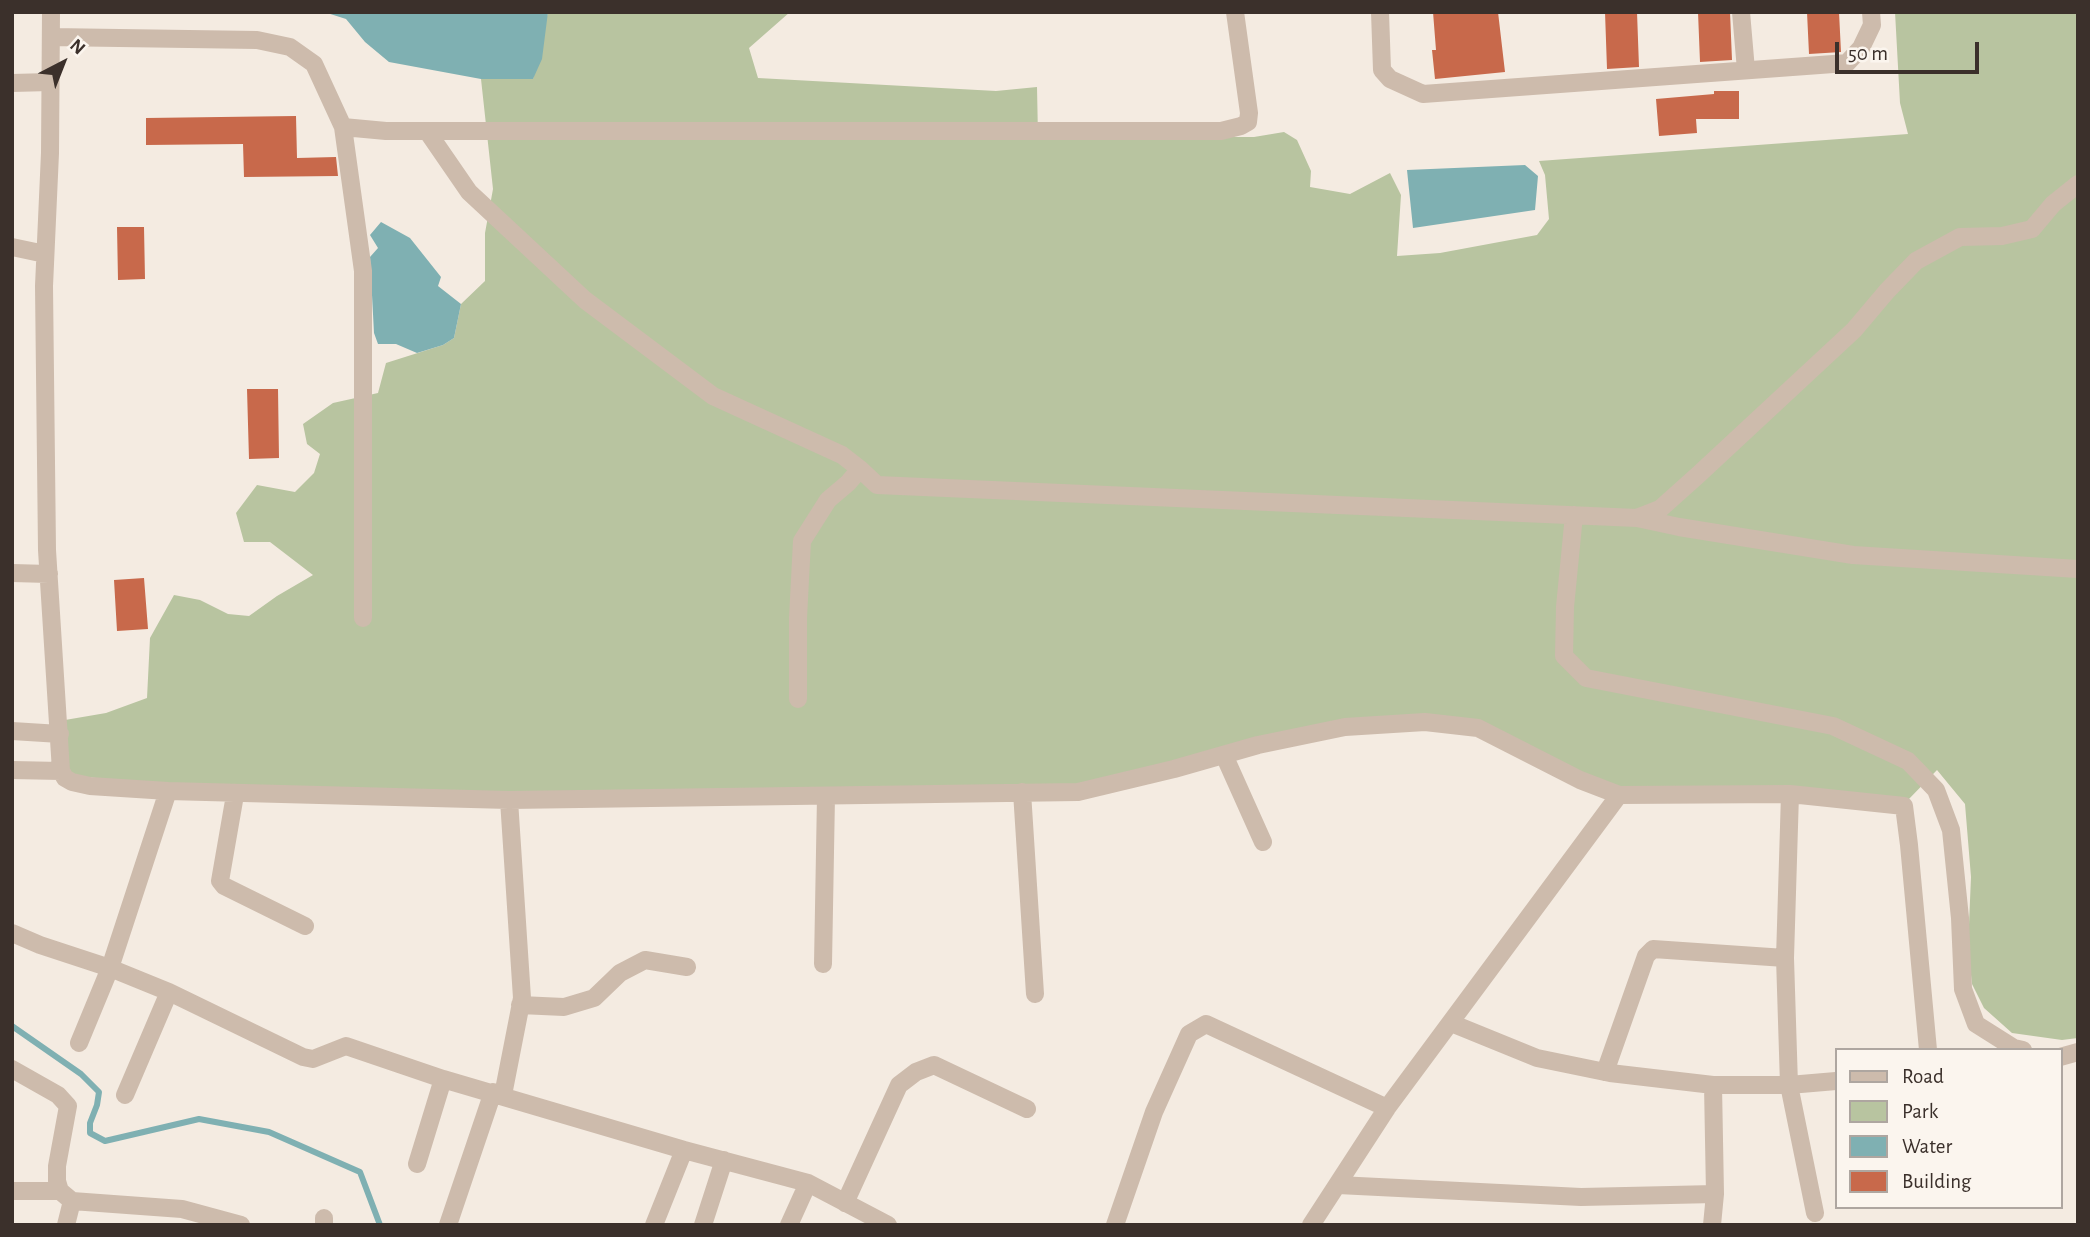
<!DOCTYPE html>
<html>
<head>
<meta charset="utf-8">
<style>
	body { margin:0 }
	#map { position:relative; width:2090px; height:1237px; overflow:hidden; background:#f4ebe1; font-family:"Alegreya Sans",sans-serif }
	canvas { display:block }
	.frame { position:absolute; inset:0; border:14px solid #3b302b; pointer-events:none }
	.legend { position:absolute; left:1835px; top:1048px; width:228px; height:161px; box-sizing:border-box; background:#fbf5ee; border:2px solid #aea6a0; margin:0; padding:9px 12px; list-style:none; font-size:21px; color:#3b302b }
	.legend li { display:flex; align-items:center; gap:14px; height:35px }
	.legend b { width:35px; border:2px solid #aea6a0 }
	.north { position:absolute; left:28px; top:28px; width:70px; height:70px; -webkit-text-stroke:5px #fbf5ee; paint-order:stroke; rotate:42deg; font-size:19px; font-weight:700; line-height:28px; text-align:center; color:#3b302b }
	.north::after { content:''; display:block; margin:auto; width:24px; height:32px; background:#3b302b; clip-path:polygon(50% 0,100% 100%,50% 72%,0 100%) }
	.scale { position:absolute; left:1835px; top:42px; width:144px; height:32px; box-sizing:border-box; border:4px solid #3b302b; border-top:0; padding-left:9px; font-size:21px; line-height:24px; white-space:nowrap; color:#3b302b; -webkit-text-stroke:5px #fbf5ee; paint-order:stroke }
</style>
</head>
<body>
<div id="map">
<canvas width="2090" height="1237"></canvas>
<div class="frame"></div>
<ul class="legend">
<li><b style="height:9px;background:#cdbbac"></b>Road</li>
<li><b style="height:19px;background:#b8c4a0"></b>Park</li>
<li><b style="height:19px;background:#7fb0b2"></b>Water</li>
<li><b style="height:19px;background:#c8694b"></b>Building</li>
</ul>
<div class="north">N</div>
<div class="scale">50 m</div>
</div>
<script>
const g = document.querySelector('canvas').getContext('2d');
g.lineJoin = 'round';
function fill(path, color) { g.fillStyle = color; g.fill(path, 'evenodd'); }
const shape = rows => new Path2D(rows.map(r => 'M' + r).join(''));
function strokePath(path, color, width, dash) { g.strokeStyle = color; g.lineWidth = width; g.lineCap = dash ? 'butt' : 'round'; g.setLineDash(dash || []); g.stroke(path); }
const green = shape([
	[548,12,790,12,749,48,758,78,996,91,1037,87,1038,137,1254,137,1284,132,1297,140,1311,171,1310,187,1350,194,1390,173,1401,195,1397,256,1440,253,1537,235,1549,219,1545,175,1539,161,1908,134,1900,103,1895,12,2078,12,2078,1038,2062,1040,2012,1033,1984,1008,1972,984,1968,948,1971,877,1965,804,1937,770,1908,800,1620,789,1425,715,1147,769,1076,785,505,793,170,785,75,776,68,769,65,720,106,713,147,698,150,638,174,595,200,600,228,614,249,616,277,596,313,575,270,542,244,542,236,513,257,485,295,492,314,473,320,454,307,444,303,424,333,403,378,393,386,363,443,345,454,338,461,304,485,281,485,233,493,189,481,79,533,79]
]);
const water = shape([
	[324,12,548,12,542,59,533,79,481,79,389,62,365,42,346,19],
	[1525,165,1538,176,1535,210,1413,228,1407,170],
	[381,222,410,238,441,277,438,286,461,304,454,338,443,345,417,353,396,344,378,344,374,333,370,257,378,248,370,235]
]);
const stream = shape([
	[12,1026,81,1074,99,1092,97,1105,90,1123,90,1133,105,1141,199,1119,269,1132,360,1172,380,1225]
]);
const building = shape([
	[1433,12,1498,12,1505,72,1435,79,1432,50,1436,50],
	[1605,12,1637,12,1639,67,1607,69],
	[1698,12,1730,12,1732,60,1700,62],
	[1807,12,1839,12,1841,52,1809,54],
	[1714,91,1739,91,1739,119,1696,119,1697,133,1659,136,1656,99,1714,94],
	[296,116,297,158,336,157,338,176,244,177,243,144,146,145,146,118],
	[117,227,144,227,145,279,118,280],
	[247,389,278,389,279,458,249,459],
	[144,578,148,629,117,631,114,580]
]);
const minor = shape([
	[51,12,50,153,44,286,47,550,61,771,65,778,72,782,90,786,168,791,509,800,1078,792,1174,769,1258,745,1345,727,1425,722,1478,728,1580,780,1619,795,1387,1108,1311,1225],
	[1380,12,1382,70,1390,79,1423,94,1847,63,1861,48,1872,25,1871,12],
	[1741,12,1746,70],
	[51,37,257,40,290,47,314,64,343,127,363,271,363,618],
	[12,83,50,82],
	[343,127,386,131,1221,131,1241,126,1248,122,1249,113,1235,12],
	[427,131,469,192,585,300,713,396,842,455,860,469,848,483,828,500,802,541,798,618,798,699],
	[12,247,45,254],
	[860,469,877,485,1637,518,1679,527,1853,555,2078,569],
	[1574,515,1565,607,1564,656,1586,678,1833,726,1908,761,1936,790,1951,830,1960,918,1963,989,1976,1024,2014,1048,2023,1050],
	[1637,518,1660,509,1698,475,1854,330,1887,291,1916,261,1960,237,2002,236,2032,229,2053,204,2078,184],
	[12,573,49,574],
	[12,731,60,734],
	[1224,755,1263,842],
	[12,770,61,771],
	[1022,792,1035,994],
	[1790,794,1785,958,1789,1085,1815,1213],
	[235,795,220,881,224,886,305,926],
	[1619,795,1790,794,1904,806,1909,845,1928,1050],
	[12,933,40,945,110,968,169,992,303,1057,313,1059,346,1046,443,1079,684,1150,808,1183,888,1225],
	[823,964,826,796],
	[520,1005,564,1007,594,998,620,973,645,960,687,967],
	[1451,1023,1537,1058,1610,1073,1713,1085,1789,1085,1836,1081],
	[79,1043,110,968,168,791],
	[2060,1057,2078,1052],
	[12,1069,58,1095,68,1106,57,1166,57,1181,60,1191,72,1201],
	[1605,1072,1646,956,1653,949,1785,958],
	[125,1095,169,992],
	[503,1095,522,998,509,800],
	[417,1164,443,1079],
	[1338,1185,1581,1197,1715,1194],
	[12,1191,60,1191],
	[845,1203,899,1085,916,1072,934,1065,1027,1109],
	[66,1225,72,1201,182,1209,241,1225],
	[324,1225,324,1218],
	[448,1225,493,1092],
	[654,1225,684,1150],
	[703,1225,724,1160],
	[789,1225,808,1183],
	[1115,1225,1154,1112,1189,1034,1206,1024,1387,1108],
	[1712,1225,1715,1194,1713,1085]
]);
fill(green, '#b8c4a0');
fill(water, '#7fb0b2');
strokePath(stream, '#7fb0b2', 6);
fill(building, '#c8694b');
strokePath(minor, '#cdbbac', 18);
</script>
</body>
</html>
